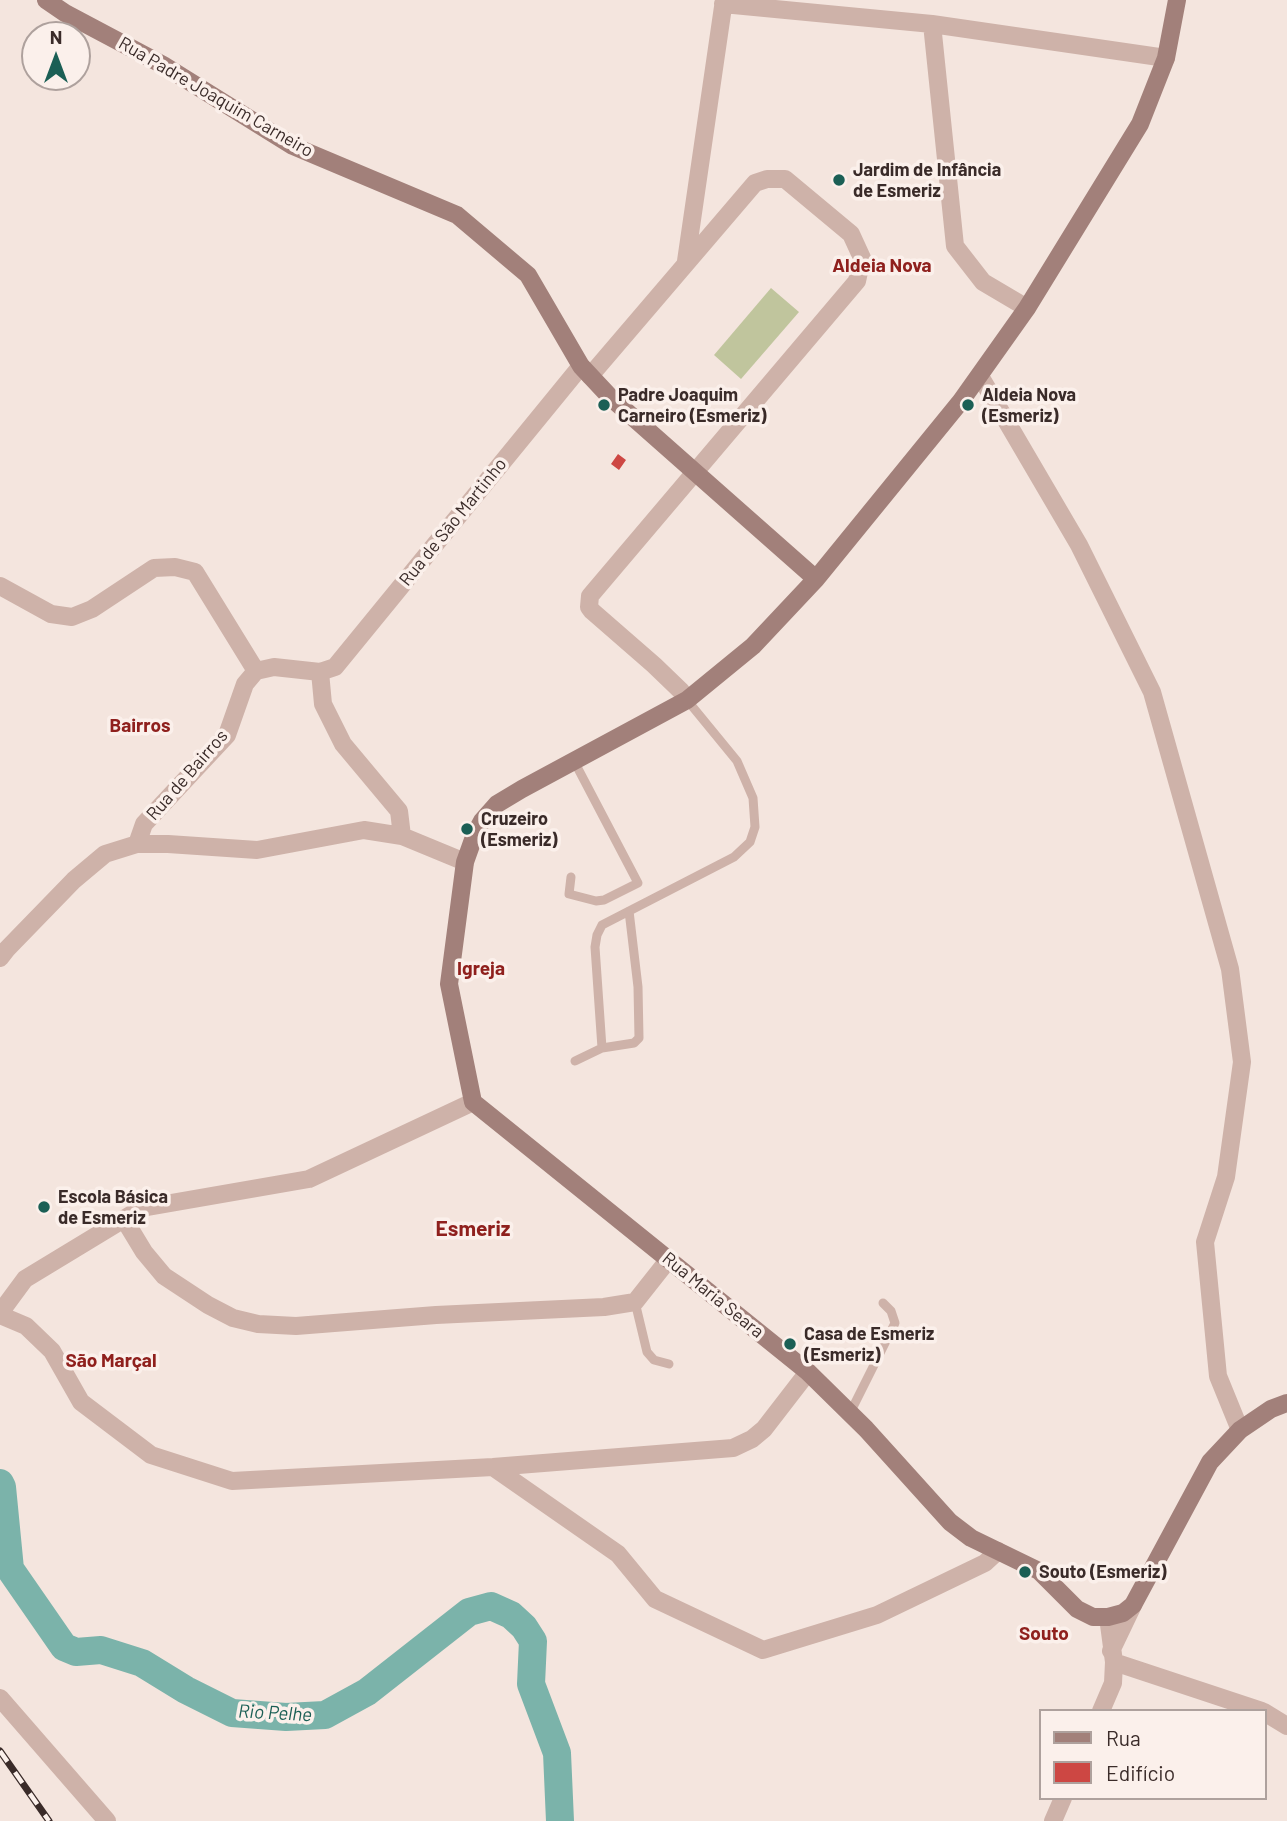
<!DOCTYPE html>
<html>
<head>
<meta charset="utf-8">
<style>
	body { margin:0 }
	#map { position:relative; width:1287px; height:1821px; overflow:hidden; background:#f4e5de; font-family:Barlow,sans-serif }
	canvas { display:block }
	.legend { position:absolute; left:1039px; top:1709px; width:228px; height:91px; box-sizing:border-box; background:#fbf0eb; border:2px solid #aea19d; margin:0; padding:9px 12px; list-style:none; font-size:21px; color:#3a2b29 }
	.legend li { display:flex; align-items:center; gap:14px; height:35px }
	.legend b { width:35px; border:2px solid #aea19d }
	.north { position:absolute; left:21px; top:21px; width:70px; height:70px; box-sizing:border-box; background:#fbf0eb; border:2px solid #aea19d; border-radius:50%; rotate:0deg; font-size:19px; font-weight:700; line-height:28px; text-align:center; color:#3a2b29 }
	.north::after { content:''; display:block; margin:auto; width:24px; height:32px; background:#1b5f55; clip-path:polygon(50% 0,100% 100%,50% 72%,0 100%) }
</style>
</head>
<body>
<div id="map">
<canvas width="1287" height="1821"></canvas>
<ul class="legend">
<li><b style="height:9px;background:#a2807a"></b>Rua</li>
<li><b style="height:19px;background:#cd4743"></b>Edifício</li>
</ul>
<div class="north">N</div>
</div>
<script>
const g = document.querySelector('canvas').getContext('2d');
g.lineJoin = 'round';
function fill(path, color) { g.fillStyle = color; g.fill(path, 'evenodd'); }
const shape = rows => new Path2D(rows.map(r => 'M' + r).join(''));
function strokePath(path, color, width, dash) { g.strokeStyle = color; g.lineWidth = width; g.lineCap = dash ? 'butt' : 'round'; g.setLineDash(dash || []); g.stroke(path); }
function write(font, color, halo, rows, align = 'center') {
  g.font = font + ' Barlow,sans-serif'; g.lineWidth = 7; g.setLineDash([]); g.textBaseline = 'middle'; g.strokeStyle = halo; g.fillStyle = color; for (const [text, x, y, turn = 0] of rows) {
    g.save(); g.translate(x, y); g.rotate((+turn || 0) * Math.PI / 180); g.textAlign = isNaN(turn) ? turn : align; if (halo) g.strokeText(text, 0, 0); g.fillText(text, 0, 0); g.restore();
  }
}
const green = shape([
	[771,288,799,312,741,379,714,355]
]);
const river = shape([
	[0,1483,2,1487,10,1569,64,1647,76,1652,101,1650,142,1663,186,1690,232,1713,286,1717,325,1715,367,1692,469,1612,491,1606,511,1615,524,1627,533,1641,531,1684,557,1753,560,1821]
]);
const building = shape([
	[618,454,626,460,619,470,611,464],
	[79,1360,87,1361,86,1369,78,1368]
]);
const lane = shape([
	[571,877,569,894,596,901,604,900,638,883,574,761],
	[602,1048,595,947,597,935,602,925,734,857,750,842,755,827,753,798,737,761,687,700],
	[575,1061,602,1048,634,1043,639,1038,638,987,629,911],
	[635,1302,647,1352,654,1360,669,1364],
	[850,1413,895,1323,891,1311,883,1303]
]);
const street = shape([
	[723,4,932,24,1166,58],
	[932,24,955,246,983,282,1027,308],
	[686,261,724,0],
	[590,376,755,183,767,179,785,179,851,234,862,258,857,281,590,596,589,607,592,611,654,665,681,691,687,700],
	[980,376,1079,545,1152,692,1230,969,1242,1062,1226,1177,1205,1242,1218,1376,1240,1430],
	[0,586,51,614,72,617,92,609,154,568,175,567,195,572,256,671],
	[320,672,323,704,343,744,399,811,402,836],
	[137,844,144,824,227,735,245,684,256,671,274,667,320,672,335,667,581,366],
	[0,958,7,949,74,880,105,854,137,844,168,844,257,850,364,830,402,836,465,862],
	[124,1219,144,1252,164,1276,208,1305,233,1318,258,1324,296,1326,436,1315,604,1307,635,1302,669,1259],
	[0,1313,25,1279,142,1208,309,1179,473,1102],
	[0,1315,26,1326,52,1351,81,1402,151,1455,232,1481,493,1467,733,1448,752,1439,764,1429,808,1372],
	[493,1467,618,1554,655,1599,763,1650,877,1615,985,1563,998,1551],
	[1111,1651,1133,1605],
	[1114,1662,1262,1711],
	[0,1698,107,1821],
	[1101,1711,1113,1683,1114,1662,1108,1617],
	[1264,1712,1287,1726],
	[1053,1821,1063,1798]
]);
const secondary = shape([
	[46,0,65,13,163,65,293,146,457,215,528,275,581,366,610,397,816,579],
	[1177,0,1166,58,1140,124,1027,308,961,401,816,579,753,646,687,700,522,789,497,804,482,821,475,834,465,862,449,984,473,1102,808,1372,866,1429,950,1522,971,1538,1039,1571,1077,1609,1093,1617,1108,1617,1123,1613,1133,1605,1210,1462,1240,1430,1271,1409,1287,1403]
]);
const rail = shape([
	[0,1751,49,1821]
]);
const markers = [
	[839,180,7,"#1b5f55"],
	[604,405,7,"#1b5f55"],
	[968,405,7,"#1b5f55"],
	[467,829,7,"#1b5f55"],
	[44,1207,7,"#1b5f55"],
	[790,1344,7,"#1b5f55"],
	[1025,1572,7,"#1b5f55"]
];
const streetNames = [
	["Rua Padre Joaquim Carneiro",216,97,30],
	["Rua de São Martinho",453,522,-51],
	["Rua de Bairros",187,775,-49],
	["Rua Maria Seara",713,1295,39]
];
const poiNames = [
	["Jardim de Infância",853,170],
	["de Esmeriz",853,191],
	["Padre Joaquim",618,395],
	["Carneiro (Esmeriz)",618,416],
	["Aldeia Nova",982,395],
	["(Esmeriz)",982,416],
	["Cruzeiro",481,819],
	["(Esmeriz)",481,840],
	["Escola Básica",58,1197],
	["de Esmeriz",58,1218],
	["Casa de Esmeriz",804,1334],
	["(Esmeriz)",804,1355],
	["Souto (Esmeriz)",1039,1572]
];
const neighbourhoodNames = [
	["Aldeia Nova",882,266],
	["Bairros",140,726],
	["Igreja",481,969],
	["São Marçal",111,1361],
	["Souto",1044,1634]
];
const waterNames = [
	["Rio Pelhe",275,1713,3]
];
const quarterNames = [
	["Esmeriz",473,1229]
];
fill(green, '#c0c59d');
strokePath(river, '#7bb3aa', 28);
fill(building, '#cd4743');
strokePath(lane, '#ceb2a9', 9);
strokePath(street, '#ceb2a9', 18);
strokePath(secondary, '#a2807a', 18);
strokePath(rail, '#3a2b29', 7);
strokePath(rail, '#fbf0eb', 4.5, [13]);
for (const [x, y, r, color] of markers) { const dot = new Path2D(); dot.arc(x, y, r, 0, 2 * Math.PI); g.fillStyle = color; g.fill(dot); strokePath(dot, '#fbf0eb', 2.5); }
write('18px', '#3a2b29', '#fbf0eb', streetNames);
write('bold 18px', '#3a2b29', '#fbf0eb', poiNames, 'left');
write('bold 19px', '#8f201d', '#fbf0eb', neighbourhoodNames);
write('italic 19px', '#1b5f55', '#fbf0eb', waterNames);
write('bold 21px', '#8f201d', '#fbf0eb', quarterNames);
</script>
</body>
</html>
